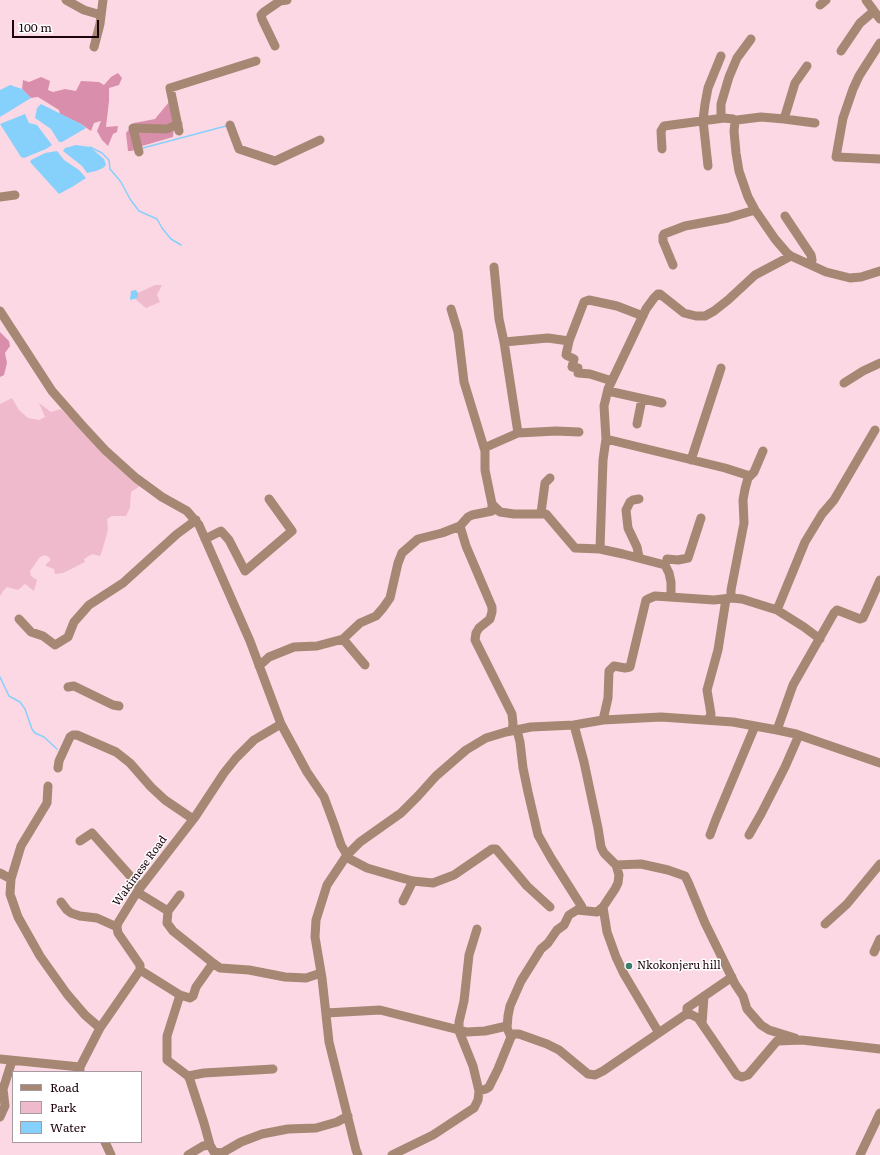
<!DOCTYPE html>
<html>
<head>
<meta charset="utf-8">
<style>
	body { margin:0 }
	#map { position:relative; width:880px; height:1155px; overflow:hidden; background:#fcd8e4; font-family:Literata,serif }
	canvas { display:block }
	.legend { position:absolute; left:12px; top:1071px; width:130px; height:72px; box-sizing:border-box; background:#fff; border:1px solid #a59a9f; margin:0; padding:5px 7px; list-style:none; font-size:12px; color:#1d030e }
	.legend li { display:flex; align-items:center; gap:8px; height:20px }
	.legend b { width:20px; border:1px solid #a59a9f }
	.scale { position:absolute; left:12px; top:20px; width:87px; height:18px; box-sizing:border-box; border:2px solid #1d030e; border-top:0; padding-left:5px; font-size:12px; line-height:14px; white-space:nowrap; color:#1d030e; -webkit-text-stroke:3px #fff; paint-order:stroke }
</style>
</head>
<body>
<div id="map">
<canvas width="880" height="1155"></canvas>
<ul class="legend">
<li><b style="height:5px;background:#a68773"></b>Road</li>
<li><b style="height:11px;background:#f0bacd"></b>Park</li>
<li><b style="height:11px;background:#86d0fc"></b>Water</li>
</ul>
<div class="scale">100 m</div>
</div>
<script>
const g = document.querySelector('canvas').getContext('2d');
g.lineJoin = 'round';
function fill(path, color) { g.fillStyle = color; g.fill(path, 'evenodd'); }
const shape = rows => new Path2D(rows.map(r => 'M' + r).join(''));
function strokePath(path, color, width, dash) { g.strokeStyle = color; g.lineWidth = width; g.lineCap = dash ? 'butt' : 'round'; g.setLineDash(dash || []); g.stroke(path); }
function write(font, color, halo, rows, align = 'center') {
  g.font = font + ' Literata,serif'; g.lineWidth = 3; g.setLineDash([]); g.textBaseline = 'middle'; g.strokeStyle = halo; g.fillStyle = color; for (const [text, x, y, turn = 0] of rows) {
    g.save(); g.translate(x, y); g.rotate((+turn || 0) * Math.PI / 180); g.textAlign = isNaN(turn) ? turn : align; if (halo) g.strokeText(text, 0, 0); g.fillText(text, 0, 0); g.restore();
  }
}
const green = shape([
	[155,285,162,285,157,295,160,302,146,308,135,299,138,298,138,293],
	[12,398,19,410,28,418,39,420,45,417,39,403,51,412,61,409,119,468,140,486,131,492,130,508,126,516,112,516,107,519,108,530,102,551,100,556,92,554,84,559,85,562,63,573,55,574,54,569,46,566,46,564,50,561,50,558,45,555,40,557,30,571,31,576,37,580,34,591,25,584,18,590,7,587,3,591,0,596,0,404]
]);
const forest = shape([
	[118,73,122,78,119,85,109,88,109,101,106,127,118,126,117,132,113,134,108,146,102,140,97,131,101,121,94,123,91,131,81,124,60,114,59,110,38,97,31,98,22,89,23,80,29,82,41,77,50,81,48,90,53,92,65,89,76,91,81,81,99,82,104,85,111,77],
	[169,102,176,107,173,137,142,146,132,151,128,151,126,133,134,123,155,119],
	[0,332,9,341,10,346,5,353,7,363,4,375,0,377]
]);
const water = shape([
	[10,85,22,89,31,98,0,117,0,90],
	[41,104,81,124,86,128,62,142,59,142,51,129,35,118,37,108],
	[25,114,29,123,37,125,52,145,46,149,24,158,21,157,0,124],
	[76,145,90,147,104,159,106,165,103,168,96,171,87,173,82,166,63,151,65,148],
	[57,151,64,160,79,170,86,178,72,187,59,194,30,162,31,160,45,153],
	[136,290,138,293,138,298,130,300,131,291]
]);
const stream = shape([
	[90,147,102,153,109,160,110,169,121,182,130,199,139,211,157,219,162,228,171,239,181,245],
	[143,148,226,126],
	[0,677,9,696,20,702,25,709,32,729,35,733,44,737,57,749]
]);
const minor = shape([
	[66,0,84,10,101,15],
	[820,5,826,0],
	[874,11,880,19],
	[880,43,859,76,853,89,843,118,836,157,880,159],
	[275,46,262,19,261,15,264,12,280,1,287,0],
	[94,47,100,24,103,0],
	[841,51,860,23,874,11,866,0],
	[721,118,721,104,729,77,737,58,751,39],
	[784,119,795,83,807,66],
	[815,123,784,119,761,117,737,120,735,122,734,131,736,153,739,171,748,197,755,210,775,239,787,253,791,256,826,272,850,278,861,277,880,271],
	[230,125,239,149,275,161,320,140],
	[179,131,170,88,256,61],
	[662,149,661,131,664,126,724,118,733,119,735,122],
	[139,152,133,128,167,129,178,124],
	[708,166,703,120,705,104,708,88,721,56],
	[0,197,15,195],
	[785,216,811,255,812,260,811,265],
	[673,265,663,241,663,236,664,234,685,226,728,218,755,210],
	[494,267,499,319,504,342,518,433],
	[451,309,458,332,464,382,485,451,485,470,492,504],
	[0,311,52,391,81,424,105,450,136,478,162,497,187,511,199,525,250,641,281,724,307,772,324,797,334,824,341,845,347,855],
	[504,342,548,338,569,341],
	[612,381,590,374,578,373,578,368,572,367,574,359,566,355,569,341,584,302,589,300,617,306,643,316],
	[844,383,863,371,880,363],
	[608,391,662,403],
	[637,424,642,399],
	[606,439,725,468,750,476],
	[484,448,518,433,556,431,579,432],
	[763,451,754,472,748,478,745,489,743,500,744,523,731,590,731,598,742,599,777,610,804,627,820,639],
	[691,460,721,368],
	[541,513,545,483,550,478],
	[460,526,466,546,492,607,492,612,490,619,479,628,476,633,475,640,512,714,513,724,512,731],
	[205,539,221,531,229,540,245,571,292,531,269,499],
	[600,549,603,460,606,439,604,406,608,389,646,309,654,298,658,294,660,294,684,313,696,316,705,316,714,311,728,300,755,275,791,256],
	[639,557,637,547,628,528,626,510,630,502,633,500,639,499],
	[667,559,678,560,688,558,701,518],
	[777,610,805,542,822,514,834,500,875,430],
	[19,619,31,632,43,636,55,645,68,637,74,622,89,605,123,583,177,534,196,520],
	[343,639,365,665],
	[259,666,269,657,294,647,317,646,343,639,360,623,376,616,383,608,390,598,398,563,402,553,418,539,442,533,460,526,468,517,472,515,492,511,492,504,500,512,514,514,546,514,575,548,600,549,623,554,665,565,669,573,671,582,671,597],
	[68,687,74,686,113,705,119,706],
	[603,720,608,698,609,671,614,666,625,668,630,667,646,600,648,599,655,596,714,600,731,598],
	[708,720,711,714,707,690,718,650,726,599],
	[574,725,584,762,598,828,601,847,604,853,616,865,619,875,618,883,615,889,603,907,597,912,577,910],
	[777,730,793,685,834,613,837,610,860,619,863,618,880,580],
	[58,768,59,761,70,737,73,735,77,735,116,752,130,763,151,787,165,800,193,819],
	[48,786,47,803,21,846,11,879,10,894,18,917,40,956,67,994,85,1015,100,1028],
	[710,835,716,819,755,726],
	[749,835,761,814,785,767,799,735],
	[80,841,92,833,140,887],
	[346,857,367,868,398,877,413,881,433,883,454,875,492,849,496,849,527,886,550,907],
	[616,865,641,864,668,870,685,876,688,882,705,923,735,984,743,996,747,1009,761,1025,769,1030,795,1038],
	[0,873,11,879],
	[137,892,168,911],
	[180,895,168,911,167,923,173,931,213,963],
	[403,901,413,881],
	[61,902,67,910,71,913,80,916,97,918,117,927],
	[603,907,607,932,616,957,624,974,659,1033],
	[825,924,847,904,880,864],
	[874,952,880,939],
	[140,970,180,995,190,998,193,996,196,987,213,963,220,968,249,970,285,977,306,978,321,973],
	[180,995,167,1036,167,1060,188,1076,190,1080,204,1123,210,1145,203,1146,188,1155],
	[326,1013,380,1010,467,1032,485,1031,507,1026],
	[687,1014,687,1008,732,977],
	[702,1024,704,996],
	[511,1037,507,1028,508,1016,510,1006,521,981,541,949,548,943,557,930,564,925,569,915,582,907,551,858,538,835,528,792,523,768,520,742,517,730],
	[0,1059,80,1067],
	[80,1072,80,1067,100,1028,140,970,140,965,118,933,117,927,118,923,137,892,195,817,224,773,236,758,254,740,281,724],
	[188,1076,204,1073,273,1069],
	[479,1091,486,1089,489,1087,498,1069,511,1037,514,1034,519,1034,547,1044,559,1050,588,1074,595,1075,603,1071,685,1015,690,1014,698,1018,737,1075,742,1077,748,1075,777,1041,802,1040,880,1049],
	[0,1117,5,1106,3,1089,12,1061],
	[105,1142,111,1155],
	[210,1145,214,1152,222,1153,241,1142,262,1134,288,1129,316,1128,337,1122,348,1116],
	[358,1155,356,1150,329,1042,322,978,315,937,316,920,327,885,347,855,360,842,401,813,418,796,436,776,466,750,486,738,506,732,531,727,574,725,603,720,661,717,733,722,777,730,796,734,880,763],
	[392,1155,433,1135,474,1108,478,1100,479,1091,473,1066,459,1031,459,1022,464,1001,469,955,477,929],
	[860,1155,880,1113]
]);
const markers = [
	[629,966,4,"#3c7e6e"]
];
const streetNames = [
	["Wakimese Road",140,871,-54]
];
const poiNames = [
	["Nkokonjeru hill",637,966]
];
fill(green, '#f0bacd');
fill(forest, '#d98fab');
fill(water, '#86d0fc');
strokePath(stream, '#86d0fc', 1.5);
strokePath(minor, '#a68773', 9);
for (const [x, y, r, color] of markers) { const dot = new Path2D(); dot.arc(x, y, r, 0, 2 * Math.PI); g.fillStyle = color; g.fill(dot); strokePath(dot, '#fff', 1.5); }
write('11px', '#1d030e', '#fff', streetNames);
write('11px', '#1d030e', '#fff', poiNames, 'left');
</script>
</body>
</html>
